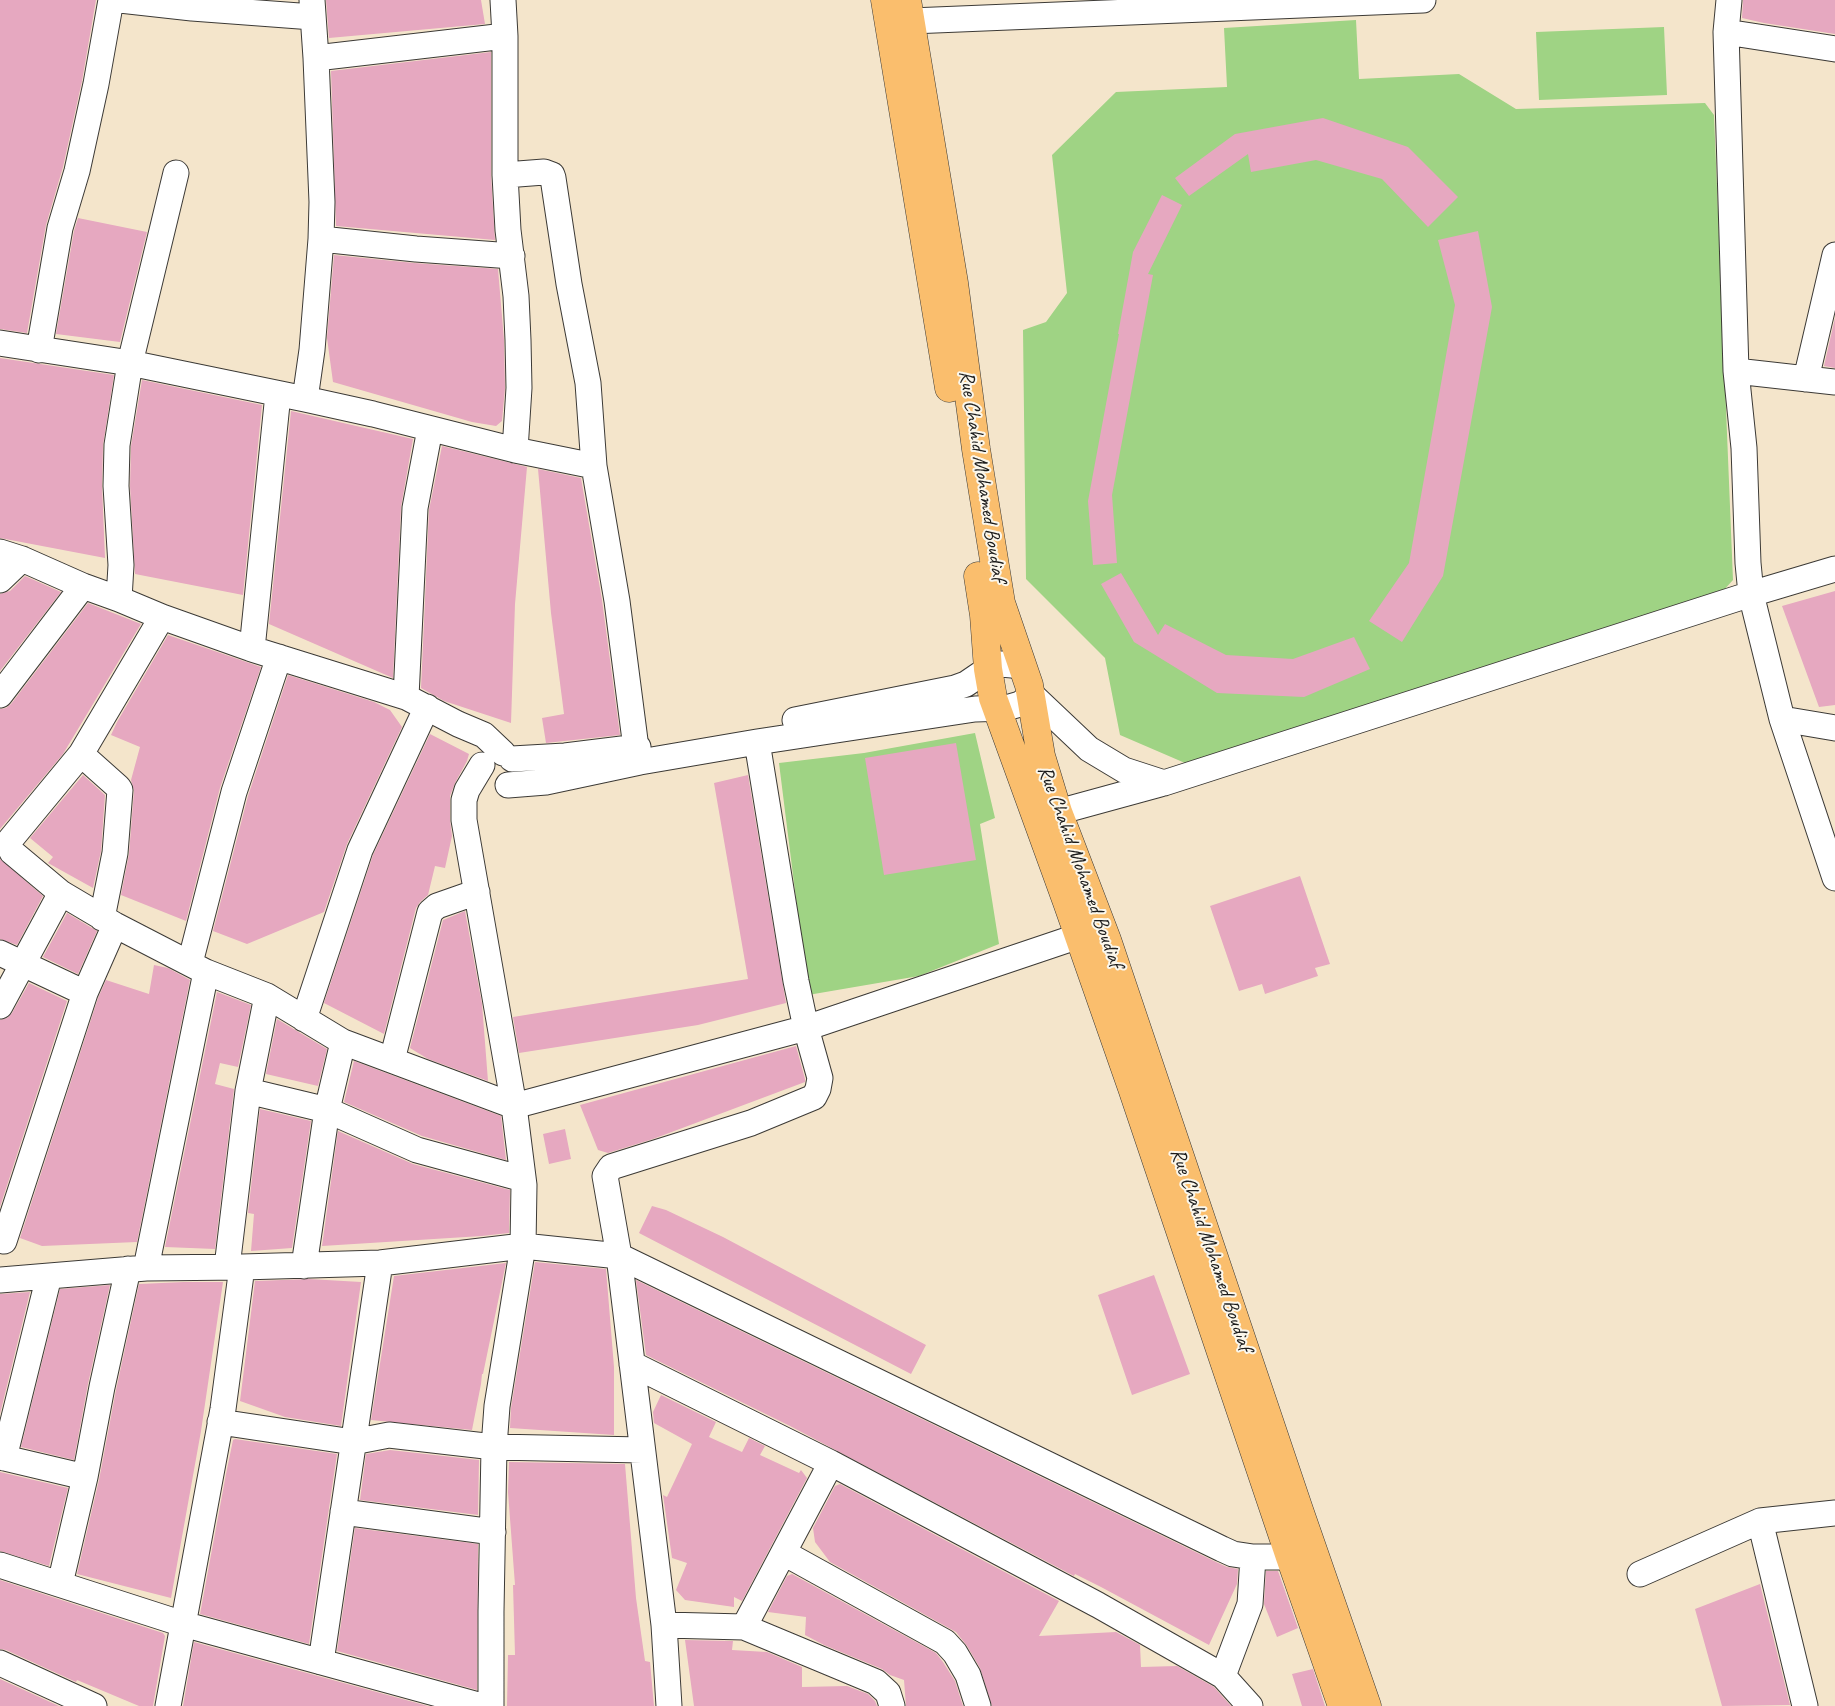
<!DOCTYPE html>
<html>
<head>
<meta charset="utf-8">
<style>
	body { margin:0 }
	canvas { display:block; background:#f4e5cb }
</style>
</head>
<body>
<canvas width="1835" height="1706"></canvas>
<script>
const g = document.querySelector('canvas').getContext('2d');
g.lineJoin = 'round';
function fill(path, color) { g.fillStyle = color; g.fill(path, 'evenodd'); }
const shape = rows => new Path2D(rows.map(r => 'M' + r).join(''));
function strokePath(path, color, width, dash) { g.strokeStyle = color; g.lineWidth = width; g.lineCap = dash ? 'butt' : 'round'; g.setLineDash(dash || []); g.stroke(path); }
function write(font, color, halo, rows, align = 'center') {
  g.font = font + ' Caveat,sans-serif'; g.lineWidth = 4; g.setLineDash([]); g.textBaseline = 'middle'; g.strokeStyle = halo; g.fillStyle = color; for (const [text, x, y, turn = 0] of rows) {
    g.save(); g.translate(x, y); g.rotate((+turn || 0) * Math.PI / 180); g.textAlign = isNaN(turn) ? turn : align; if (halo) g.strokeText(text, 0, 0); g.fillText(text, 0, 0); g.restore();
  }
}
const green = shape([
	[1356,20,1359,79,1459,74,1516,109,1705,103,1714,115,1733,580,1721,593,1185,763,1120,735,1105,658,1026,579,1023,330,1046,322,1067,293,1052,155,1116,92,1227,87,1224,28],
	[1664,27,1667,95,1539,100,1536,32],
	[975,733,995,818,980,824,999,944,919,976,808,995,779,763,864,753]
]);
const building = shape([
	[0,0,96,0,82,81,63,167,46,225,27,333,0,329],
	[326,0,481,0,485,24,329,38],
	[1743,0,1835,0,1835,34,1764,23,1742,18],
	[491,52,491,175,495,240,336,226,331,71],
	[1323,118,1408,147,1458,197,1428,227,1382,179,1316,160,1251,172,1248,154,1189,196,1175,178,1235,134],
	[1162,195,1182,205,1148,274,1153,275,1112,495,1117,563,1093,565,1088,501,1119,334,1118,334,1133,252],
	[78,218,147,232,120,342,56,334,74,231],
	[1478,231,1492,307,1443,576,1402,642,1369,621,1409,563,1455,305,1438,240],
	[334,255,414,263,498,269,504,340,505,388,502,421,496,426,472,422,333,382,327,338],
	[1835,318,1835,368,1824,366],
	[0,358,114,375,103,445,102,486,105,558,0,538],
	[142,380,262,405,243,595,135,574,130,486,131,446],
	[291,411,413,439,401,507,393,678,269,624],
	[442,446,527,467,515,604,511,723,444,701,421,688,429,510],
	[538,469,581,478,602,600,620,735,546,743,542,718,564,714,551,613],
	[1121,573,1158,635,1165,624,1226,655,1293,659,1354,637,1370,669,1304,697,1217,693,1134,642,1101,584],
	[25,576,61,592,0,671,0,594,10,591],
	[1835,591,1835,705,1819,707,1782,606],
	[88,603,141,624,63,754,0,829,0,709,6,708,11,704],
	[168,635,261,667,220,788,186,921,121,895,129,854,134,791,131,780,140,747,111,735,117,722],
	[288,675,374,702,390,710,402,727,347,844,324,912,247,944,213,931,248,796],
	[430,734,469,754,467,761,455,783,450,796,450,820,452,836,445,868,435,866,428,895,420,902,416,908,384,1034,324,1003,373,855],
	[956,743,976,860,884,875,865,758],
	[83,775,105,795,101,851,93,888,48,863,53,857,30,838],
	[748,775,786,1003,698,1025,519,1053,513,1017,748,979,714,783],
	[0,859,43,896,17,945,0,939],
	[1300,876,1330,964,1315,968,1318,976,1265,994,1262,984,1239,991,1210,906],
	[465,911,482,1004,488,1081,428,1059,410,1048,443,920],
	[67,913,97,931,78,974,43,957],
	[154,965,168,968,190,980,137,1242,42,1246,20,1238,98,998,106,980,149,994],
	[29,983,67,1001,0,1207,0,1020,7,1018,12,1013],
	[217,992,251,1005,238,1067,220,1063,215,1084,234,1089,215,1249,165,1247],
	[277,1019,327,1049,318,1086,266,1074],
	[796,1046,805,1079,805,1082,653,1139,608,1153,598,1150,580,1105],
	[354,1061,501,1116,506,1160,422,1136,344,1102],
	[260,1109,311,1121,292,1248,251,1251,254,1214,248,1213],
	[565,1129,571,1159,549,1164,543,1134],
	[338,1131,413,1164,510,1190,509,1233,482,1236,322,1246],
	[652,1206,666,1210,723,1237,926,1345,911,1374,639,1233],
	[535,1262,606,1269,614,1367,614,1435,510,1428,511,1408],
	[506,1263,483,1374,482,1374,481,1384,472,1430,371,1420,394,1276],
	[1154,1275,1190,1374,1132,1395,1098,1295],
	[309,1279,361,1282,341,1426,285,1417,240,1401,255,1281],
	[636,1280,1216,1562,1227,1567,1238,1569,1237,1584,1209,1645,1101,1587,1075,1574,1074,1576,790,1426,646,1355],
	[184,1282,223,1282,201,1431,171,1598,77,1574,99,1480,116,1390,139,1284],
	[110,1285,88,1384,74,1460,21,1447,60,1289],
	[30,1292,0,1414,0,1294],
	[661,1395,716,1422,709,1437,742,1452,749,1438,765,1446,760,1455,799,1473,801,1470,807,1478,742,1601,734,1597,734,1607,685,1600,676,1590,687,1563,672,1558,663,1495,667,1497,692,1444,654,1423,653,1412],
	[235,1439,337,1454,309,1644,200,1614,226,1474,233,1440],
	[390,1450,479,1460,478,1515,360,1500,366,1454],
	[509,1462,625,1464,636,1598,645,1661,650,1662,654,1706,507,1706,508,1655,515,1655,513,1585,515,1585,508,1492],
	[0,1472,68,1488,49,1566,0,1551],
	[840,1484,1059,1601,1039,1636,1116,1632,1140,1645,1141,1667,1177,1666,1214,1687,1231,1706,992,1706,980,1668,967,1646,956,1632,830,1562,815,1542,813,1528,835,1486],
	[355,1528,478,1544,477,1690,337,1651],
	[1266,1571,1278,1571,1298,1628,1277,1637,1264,1604],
	[792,1574,936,1653,943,1662,955,1681,963,1706,906,1706,904,1680,890,1675,882,1669,824,1645,805,1635,806,1617,768,1612,787,1576],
	[0,1580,163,1633,165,1636,153,1706,139,1706,77,1680,76,1682,6,1650,0,1649],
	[1760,1584,1790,1705,1722,1706,1695,1609],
	[685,1640,733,1641,732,1650,767,1652,802,1667,802,1687,847,1686,868,1694,875,1701,877,1706,694,1706],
	[194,1642,318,1676,428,1706,183,1706],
	[1313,1669,1325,1706,1302,1706,1292,1674],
	[0,1679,59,1706,0,1706]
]);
const minor = shape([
	[120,0,192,8,313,17],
	[503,0,505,36,505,175,508,230,516,296,518,340,519,388,515,450],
	[1729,0,1726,32,1736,371,1835,382],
	[911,21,1423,0],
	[1726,32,1835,49],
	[316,58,505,36],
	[505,175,544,172,552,175,553,178,569,284,588,383,594,466,617,601,636,748],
	[321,239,416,249,512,256],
	[0,343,130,363,305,399,373,414,515,450,594,466],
	[39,350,60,228,77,171,96,84,111,0],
	[1736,371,1744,448,1748,563,1751,594,1782,719,1835,878],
	[1806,379,1835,255],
	[305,399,312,350,321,239,322,202,316,58,312,0],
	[0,552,22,559,83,586,119,599,162,617,252,649,406,697,458,724,484,735,503,753],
	[0,580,22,559],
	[119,599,121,565,116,486,117,445,130,363,176,173],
	[162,617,81,754,10,840,9,845,12,852,61,893,115,925,206,972,267,996,343,1042,514,1106,806,1028,820,1078,818,1089,814,1097,751,1123,611,1167,605,1176,619,1256,664,1625,669,1706],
	[252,649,278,394],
	[0,695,83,586],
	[406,697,415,508,430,429],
	[1782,719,1835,728],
	[795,720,955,688,966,684,988,669,1001,664,1023,666],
	[757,742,796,981,806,1028,1079,936],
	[81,754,118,787,120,790,115,853,102,918],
	[512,759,565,756,638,747],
	[482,765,467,790,464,800,464,820,514,1106,524,1185,523,1246,497,1406,494,1447,491,1611,491,1706],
	[508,785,546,782,640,762,757,742,975,709,1006,708,1020,704,1032,695,1089,749,1124,770,1164,783],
	[1058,812,1164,783,1751,594,1835,569],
	[0,953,85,993],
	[190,963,234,792,279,657],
	[0,1006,61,893],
	[304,1019,360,850,427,707],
	[392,1060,430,912,437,906,477,892],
	[248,1091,327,1110,417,1150,523,1179],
	[4,1241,85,993,115,925],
	[304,1266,327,1110,343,1042],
	[227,1267,248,1091,267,996],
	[146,1268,206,972],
	[0,1280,146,1268,242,1267,380,1263,523,1246,619,1256,1222,1549,1233,1554,1253,1557,1290,1557],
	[632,1364,831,1463,1098,1605,1223,1676,1250,1706],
	[220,1422,353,1442,389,1435,494,1447,642,1450],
	[0,1457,85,1477],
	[4,1458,49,1276],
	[343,1512,493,1532],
	[1760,1521,1805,1706],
	[784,1553,945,1642,955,1653,968,1675,978,1706],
	[0,1565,183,1624,482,1706],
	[1640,1574,1760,1521,1835,1513],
	[60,1584,85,1477,102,1387,128,1269],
	[664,1625,744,1627,876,1682,888,1693,892,1706],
	[744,1627,831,1463],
	[321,1662,380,1263],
	[0,1663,94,1706],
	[1223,1676,1250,1604,1253,1557],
	[168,1706,223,1409,242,1267]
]);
const major = shape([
	[885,0,949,388],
	[907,0,954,283,976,449,1001,603,1029,685,1041,756,1058,812,1107,940,1299,1510,1367,1706],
	[978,576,984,615,988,669,993,698,1067,902,1132,1088,1290,1557,1342,1706]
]);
const streetNames = [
	["Rue Chahid Mohamed Boudiaf",982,476,81],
	["Rue Chahid Mohamed Boudiaf",1080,867,70],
	["Rue Chahid Mohamed Boudiaf",1211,1250,71]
];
fill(green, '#9fd384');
fill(building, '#e6a8c0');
strokePath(minor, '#3c3a36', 27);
strokePath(major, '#3c3a36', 29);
strokePath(minor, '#fff', 25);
strokePath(major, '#fabe6d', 28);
write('21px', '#1c1c1c', '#fbf7ec', streetNames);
</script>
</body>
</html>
